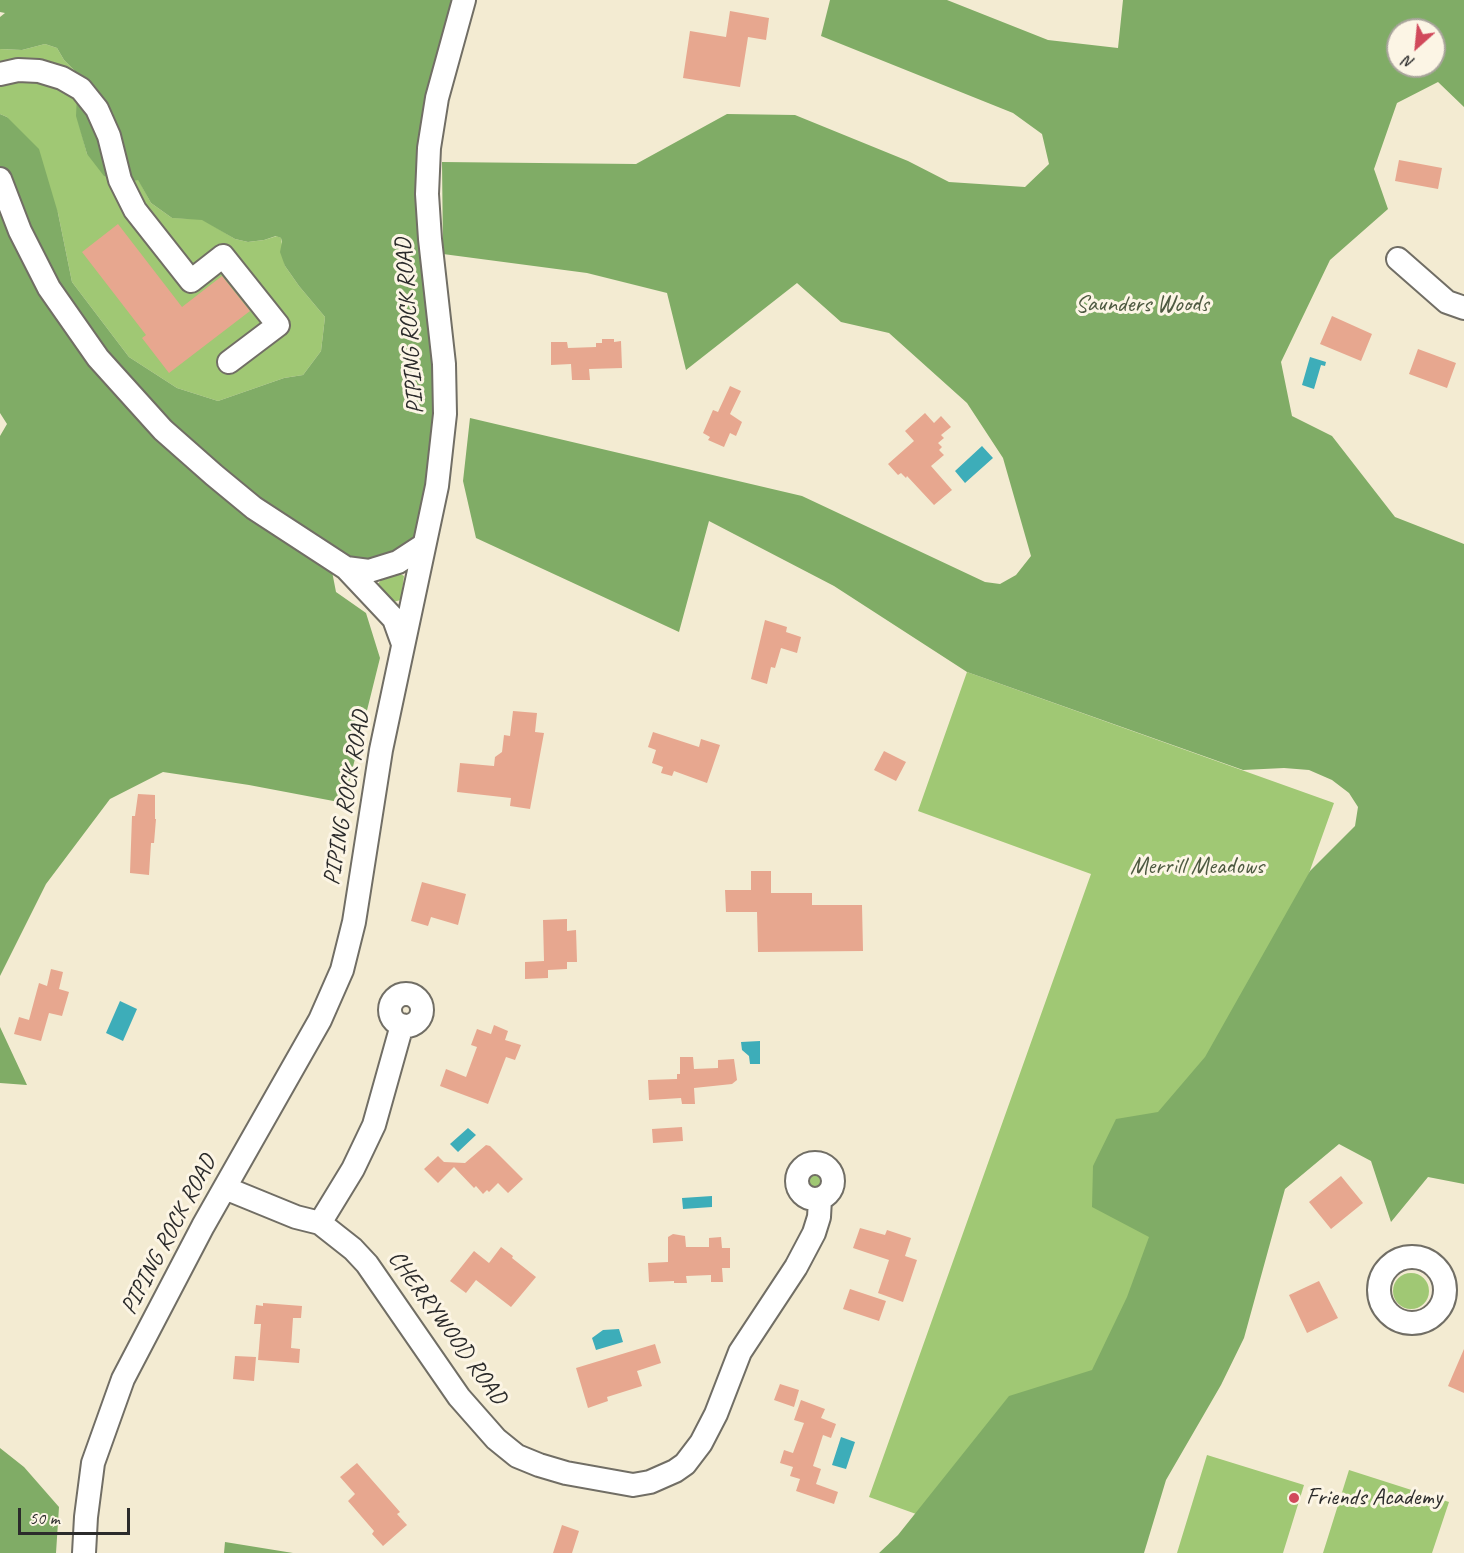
<!DOCTYPE html>
<html>
<head>
<meta charset="utf-8">
<style>
	body { margin:0 }
	#map { position:relative; width:1464px; height:1553px; overflow:hidden; background:#f3ebd2; font-family:Caveat,sans-serif }
	canvas { display:block }
	.north { position:absolute; left:1386px; top:18px; width:60px; height:60px; box-sizing:border-box; background:#fcf5e5; border:2px solid #a8a49b; border-radius:50%; rotate:207deg; font-size:16px; font-weight:700; line-height:24px; text-align:center; color:#2b2b2b }
	.north::after { content:''; display:block; margin:auto; width:21px; height:27px; background:#d1495b; clip-path:polygon(50% 0,100% 100%,50% 72%,0 100%) }
	.scale { position:absolute; left:18px; top:1508px; width:112px; height:27px; box-sizing:border-box; border:3px solid #2b2b2b; border-top:0; padding-left:8px; font-size:18px; line-height:21px; white-space:nowrap; color:#2b2b2b; -webkit-text-stroke:4px #fcf5e5; paint-order:stroke }
</style>
</head>
<body>
<div id="map">
<canvas width="1464" height="1553"></canvas>
<div class="north">N</div>
<div class="scale">50 m</div>
</div>
<script>
const g = document.querySelector('canvas').getContext('2d');
g.lineJoin = 'round';
function fill(path, color) { g.fillStyle = color; g.fill(path, 'evenodd'); }
const shape = rows => new Path2D(rows.map(r => 'M' + r).join(''));
function strokePath(path, color, width, dash) { g.strokeStyle = color; g.lineWidth = width; g.lineCap = dash ? 'butt' : 'round'; g.setLineDash(dash || []); g.stroke(path); }
function write(font, color, halo, rows, align = 'center') {
  g.font = font + ' Caveat,sans-serif'; g.lineWidth = 6; g.setLineDash([]); g.textBaseline = 'middle'; g.strokeStyle = halo; g.fillStyle = color; for (const [text, x, y, turn = 0] of rows) {
    g.save(); g.translate(x, y); g.rotate((+turn || 0) * Math.PI / 180); g.textAlign = isNaN(turn) ? turn : align; if (halo) g.strokeText(text, 0, 0); g.fillText(text, 0, 0); g.restore();
  }
}
const green = shape([
	[45,44,57,48,64,60,78,74,77,116,87,154,138,179,151,203,172,218,202,219,235,239,248,242,264,240,277,236,281,238,285,266,299,286,325,317,321,351,303,375,284,378,218,401,177,388,129,357,72,282,58,213,7,117,0,114,0,49,22,50],
	[399,573,404,576,401,600,393,602,377,585,382,579],
	[967,672,1334,803,1067,1553,1024,1553,869,1497,1091,874,918,811],
	'802 1181a13 13 0 1 1 26 0a13 13 0 1 1-26 0Z',
	'1393 1291a18 18 0 1 1 36 0a18 18 0 1 1-36 0Z',
	[1207,1455,1304,1485,1283,1553,1177,1553],
	[1349,1470,1449,1502,1432,1553,1323,1553]
]);
const forest = shape([
	[0,0,465,0,437,98,441,410,421,543,367,559,330,561,336,592,366,613,380,658,344,803,249,785,163,772,110,799,46,884,0,976,0,436,7,424,0,413,0,114,7,117,39,149,58,213,72,282,129,357,177,388,218,401,284,378,303,375,321,351,325,317,299,286,285,266,280,252,282,242,281,238,276,236,264,240,248,242,235,239,202,220,172,218,151,203,138,180,128,182,104,176,87,154,76,116,78,74,64,60,57,48,45,44,22,50,0,49,0,17,5,13,0,12],
	[830,0,947,0,1048,40,1118,48,1123,0,1464,0,1464,107,1438,82,1397,103,1374,169,1388,209,1330,260,1281,362,1292,416,1332,436,1395,517,1464,544,1464,1184,1428,1177,1391,1222,1371,1161,1339,1144,1285,1189,1244,1338,1221,1385,1166,1480,1144,1553,879,1553,898,1535,1009,1396,1092,1370,1127,1297,1149,1237,1092,1207,1093,1166,1116,1119,1158,1112,1205,1057,1310,871,1355,826,1358,807,1349,793,1332,780,1309,770,1284,768,1243,770,967,672,834,586,709,521,679,632,476,538,463,481,470,418,802,496,985,582,1000,584,1016,575,1031,556,1003,458,967,403,889,333,841,322,797,283,686,370,667,293,587,273,443,254,442,162,636,164,727,114,795,115,908,161,949,182,1025,187,1049,164,1042,134,1013,113,821,36],
	[1398,30,1434,30,1434,66,1398,66],
	[0,1027,27,1085,0,1083],
	[0,1448,24,1467,59,1507,56,1553,0,1553],
	[225,1542,293,1553,224,1553]
]);
const water = shape([
	[1310,357,1326,362,1325,366,1321,365,1314,389,1302,385],
	[982,446,993,458,965,483,955,471],
	[120,1001,137,1009,123,1041,106,1033],
	[760,1041,760,1064,750,1064,749,1056,742,1050,741,1042],
	[468,1128,476,1135,458,1152,450,1144],
	[712,1196,712,1207,683,1209,682,1198],
	[619,1329,623,1342,596,1350,592,1338,603,1330],
	[841,1437,855,1442,846,1469,832,1465]
]);
const building = shape([
	[730,11,769,18,766,40,748,37,740,87,683,78,690,31,726,37],
	[1399,160,1442,168,1438,189,1395,181],
	[118,224,182,307,222,276,250,311,169,373,142,338,146,335,82,252],
	[1332,316,1372,334,1361,361,1320,344],
	[602,339,614,339,614,342,621,341,622,368,589,369,590,380,572,380,571,364,551,365,551,342,567,342,568,348,596,347,596,343,602,343],
	[1418,349,1456,363,1447,388,1409,374],
	[730,386,741,391,730,414,742,422,736,436,730,433,724,447,708,440,710,437,703,433,713,410,718,412],
	[925,413,934,423,941,416,951,427,941,435,944,438,938,443,942,447,939,450,944,455,931,466,952,490,934,505,907,476,906,478,901,473,898,475,888,464,914,441,905,431],
	[765,620,787,627,786,632,801,637,797,653,781,648,775,668,771,667,767,684,751,679],
	[513,711,537,713,535,732,544,733,530,809,510,806,511,798,457,792,460,763,494,766,495,757,502,752,504,735,510,736],
	[653,732,699,747,701,739,720,745,707,783,674,771,672,776,661,773,663,767,652,763,656,750,648,747],
	[884,751,906,762,896,781,874,770],
	[138,794,155,795,155,819,156,819,154,843,151,843,149,875,130,873,132,816,135,816],
	[751,871,771,871,771,893,812,893,812,905,862,905,863,951,758,952,757,912,726,912,725,890,751,890],
	[422,882,466,894,458,925,431,917,428,926,411,921],
	[567,919,567,931,576,930,577,962,567,962,567,969,548,970,548,978,525,979,525,962,544,961,543,920],
	[51,969,63,972,59,989,69,992,62,1016,49,1013,41,1041,14,1034,19,1017,29,1020,39,983,47,986],
	[494,1025,508,1031,505,1040,521,1045,515,1060,506,1057,488,1104,440,1086,446,1069,466,1077,477,1047,471,1045,477,1029,491,1034],
	[680,1057,693,1057,694,1069,718,1068,718,1060,734,1059,737,1080,732,1084,694,1088,695,1104,682,1104,681,1098,649,1100,648,1080,677,1079,677,1074,680,1074],
	[682,1127,683,1141,653,1143,652,1129],
	[486,1145,490,1146,523,1179,508,1193,498,1183,489,1192,487,1190,483,1194,476,1186,474,1188,454,1167,438,1183,424,1169,438,1156,444,1162,465,1163],
	[1341,1176,1363,1203,1331,1229,1309,1202],
	[860,1228,885,1235,887,1230,911,1238,905,1256,917,1260,903,1302,878,1293,889,1260,853,1248],
	[673,1234,685,1236,686,1247,709,1247,709,1238,721,1237,722,1248,730,1248,730,1268,722,1268,723,1282,711,1282,711,1275,686,1276,687,1283,674,1283,674,1281,649,1282,648,1263,668,1262,668,1237],
	[501,1247,513,1256,512,1258,536,1277,511,1307,476,1280,466,1293,450,1281,474,1251,489,1263],
	[1319,1281,1338,1318,1307,1333,1289,1295],
	[850,1289,886,1301,879,1321,843,1309],
	[263,1303,302,1306,301,1318,293,1318,291,1348,300,1349,299,1363,258,1360,261,1324,254,1324,256,1305,263,1306],
	[655,1344,661,1363,637,1371,642,1386,607,1397,608,1401,588,1408,576,1368],
	[1464,1349,1464,1393,1448,1386],
	[235,1356,256,1357,254,1381,233,1379],
	[780,1384,799,1390,794,1407,774,1400],
	[801,1400,825,1409,821,1418,836,1424,831,1438,823,1435,813,1466,821,1469,816,1484,838,1492,834,1504,796,1491,800,1479,790,1476,793,1467,780,1463,784,1450,793,1453,804,1423,794,1420],
	[357,1463,400,1512,397,1514,407,1525,383,1546,372,1534,374,1531,348,1501,355,1494,340,1477],
	[562,1525,579,1531,572,1553,553,1553]
]);
const minor = shape([
	[0,74,18,70,39,71,62,78,81,89,97,109,109,136,120,180,135,210,191,281,223,256,278,325,229,362],
	[0,179,20,231,49,288,98,358,163,430,214,475,254,508,346,568,394,619,403,644],
	[1398,259,1447,302,1464,308],
	[346,568,369,571,398,562,424,545],
	'390 1010a16 16 0 1 1 32 0a16 16 0 1 1-32 0Z',
	'797 1181a18 18 0 1 1 36 0a18 18 0 1 1-36 0Z',
	[225,1188,296,1217,320,1223,353,1249,367,1264,459,1397,496,1439,517,1456,539,1465,566,1473,633,1485,650,1482,675,1471,685,1464,701,1443,716,1414,740,1352,796,1267,814,1233,819,1217,820,1199],
	[320,1223,353,1169,374,1125,402,1025],
	'1379 1290a33 33 0 1 1 66 0a33 33 0 1 1-66 0Z',
	[84,1553,86,1517,93,1463,123,1379,203,1226,320,1020,342,970,354,922,381,750,437,486,445,414,444,364,430,239,427,194,429,148,437,98,464,0]
]);
const markers = [
	[1294,1498,6,"#d1495b"]
];
const parkNames = [
	["Saunders Woods",1142,305],
	["Merrill Meadows",1197,867]
];
const streetNames = [
	["PIPING ROCK ROAD",410,326,-94],
	["PIPING ROCK ROAD",347,798,-80],
	["PIPING ROCK ROAD",169,1235,-62],
	["CHERRYWOOD ROAD",447,1328,54]
];
const poiNames = [
	["Friends Academy",1306,1498]
];
fill(green, '#a0c874');
fill(forest, '#80ac66');
fill(water, '#3dadb9');
fill(building, '#e7a78f');
strokePath(minor, '#716e65', 26);
strokePath(minor, '#fff', 22);
for (const [x, y, r, color] of markers) { const dot = new Path2D(); dot.arc(x, y, r, 0, 2 * Math.PI); g.fillStyle = color; g.fill(dot); strokePath(dot, '#fcf5e5', 2); }
write('24px', '#4e5a41', '#fcf5e5', parkNames);
write('24px', '#2b2b2b', '#fcf5e5', streetNames);
write('24px', '#2b2b2b', '#fcf5e5', poiNames, 'left');
</script>
</body>
</html>
